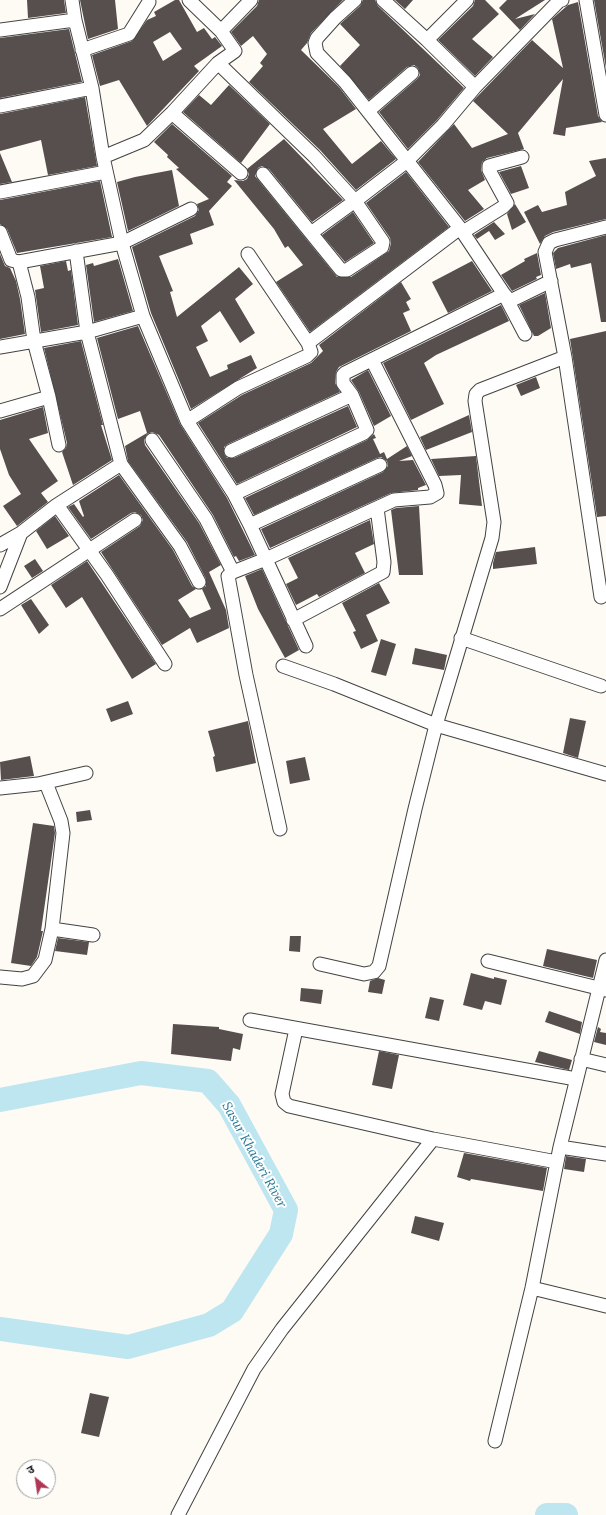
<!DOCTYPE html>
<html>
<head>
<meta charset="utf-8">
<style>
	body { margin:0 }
	#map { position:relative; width:606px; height:1515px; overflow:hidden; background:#fefaf4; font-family:Lora,"Noto Sans Devanagari",serif }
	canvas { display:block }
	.north { position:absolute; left:16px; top:1459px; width:40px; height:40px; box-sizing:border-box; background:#fff; border:1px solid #9f9f9f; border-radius:50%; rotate:330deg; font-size:11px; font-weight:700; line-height:16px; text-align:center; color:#101010 }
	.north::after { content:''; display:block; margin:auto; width:14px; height:18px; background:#b03754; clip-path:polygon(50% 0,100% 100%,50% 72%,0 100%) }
</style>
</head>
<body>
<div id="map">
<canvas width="606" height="1515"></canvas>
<div class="north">उ</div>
</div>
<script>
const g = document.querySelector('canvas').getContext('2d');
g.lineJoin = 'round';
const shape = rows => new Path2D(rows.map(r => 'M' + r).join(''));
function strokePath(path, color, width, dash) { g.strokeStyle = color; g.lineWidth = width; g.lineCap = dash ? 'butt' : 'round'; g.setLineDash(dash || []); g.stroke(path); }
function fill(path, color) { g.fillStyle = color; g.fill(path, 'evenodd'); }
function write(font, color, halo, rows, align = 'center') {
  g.font = font + ' Lora,serif'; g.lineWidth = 4; g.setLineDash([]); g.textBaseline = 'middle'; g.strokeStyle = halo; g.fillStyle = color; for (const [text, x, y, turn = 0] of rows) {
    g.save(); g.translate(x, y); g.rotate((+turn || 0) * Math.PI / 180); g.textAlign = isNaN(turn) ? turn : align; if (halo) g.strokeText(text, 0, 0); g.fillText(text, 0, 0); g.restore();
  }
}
const river = shape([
	[0,1100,141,1073,208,1081,229,1105,286,1210,281,1234,232,1311,209,1325,128,1347,0,1329],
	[547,1515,566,1515]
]);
const building = shape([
	[27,0,64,0,66,13,28,18],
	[80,0,115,0,118,29,88,39],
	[175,0,179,0,197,32,204,28,212,39,215,37,222,46,194,66,199,71,147,126,119,80,100,86,92,55,132,41,147,20,156,16,154,12],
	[170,32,182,49,163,61,153,42],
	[259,0,343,0,311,33,307,43,301,50,339,87,356,109,323,129,352,164,381,141,396,159,356,190,320,150,249,82,263,66,260,63,267,54,253,36,241,46,231,32,257,6],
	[363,0,375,0,378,6,464,88,437,120,408,149,379,112,417,79,420,75,418,68,414,65,407,67,369,100,340,66,360,45,340,24,360,6],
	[395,0,413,0,405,9],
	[475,0,485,0,499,14,472,39,493,57,475,76,438,40,473,6],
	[507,0,545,0,515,19,535,14,520,30,499,8],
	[594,0,606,0,606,68],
	[578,2,598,116,602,122,566,128,565,136,553,134,563,79,518,133,524,149,487,158,482,162,481,170,485,180,468,190,484,209,465,221,418,162,454,124,472,148,508,134,473,101,532,40,563,68,552,19,568,5],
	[69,29,82,82,0,98,0,38],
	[229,85,270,124,241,163,183,112,199,95,211,105],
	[85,97,97,166,48,175,41,140,0,151,0,114],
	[172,124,232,176,227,182,232,186,209,211,214,225,190,234,193,244,159,256,173,291,170,292,177,317,239,267,253,284,235,299,255,333,240,343,220,311,201,326,208,341,196,347,210,377,228,369,227,365,251,355,257,368,191,409,151,313,132,247,195,216,199,210,197,204,209,199,176,169,179,168,167,157,168,155,154,142],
	[284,139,343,200,312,222,269,169,262,166,258,168,255,176,337,277,351,277,389,251,391,243,390,238,366,203,406,172,449,227,310,332,276,282,303,265,288,246,285,248,274,229,234,180,243,181,247,179,249,174,247,169],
	[0,153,12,182,0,184],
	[606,158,606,219,553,232,545,236,540,244,524,212,538,205,542,212,567,205,565,192,596,176,589,161],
	[521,166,529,188,511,194,499,172],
	[172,170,179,206,128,231,117,182,135,177],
	[100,181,112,237,17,253,7,229,0,224,0,200],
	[515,204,526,222,512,230,507,214],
	[353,212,374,243,345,262,322,235],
	[494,222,505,234,495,240,489,231,477,239,474,235],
	[606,235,606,322,601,322,591,263,571,268,570,264,556,269,553,253,558,248],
	[537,253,541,275,536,277,537,279,512,291,501,275,525,261,524,259],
	[0,254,5,266,10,268,16,281,20,299,25,334,0,339],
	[118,259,133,311,94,322,86,265,93,263,94,266],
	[66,261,68,271,71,270,78,325,41,332,35,290,44,288,40,266],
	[472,261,492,291,448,313,432,282],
	[401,282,411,299,406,302,410,310,403,313,411,331,339,367,336,372,335,383,340,392,228,444,224,447,224,454,227,458,234,458,348,406,357,427,237,484,198,423,242,395,311,363,323,351,319,345],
	[545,293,551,328,538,336,534,336,519,305],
	[501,305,509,321,436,355,424,363,444,404,411,420,383,363],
	[138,326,180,424,227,498,255,555,239,561,236,556,234,557,213,515,159,435,152,432,147,434,144,440,145,445,199,523,221,565,209,572,226,610,229,628,197,643,190,628,162,645,101,552,140,526,143,520,141,515,135,512,131,513,91,539,68,507,74,504,83,517,84,516,79,501,119,475,173,550,192,586,196,589,178,600,190,618,211,609,202,589,206,586,206,579,187,542,128,461,125,446,147,433,140,411,118,419,97,338],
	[606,331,606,516,597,517,570,339],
	[81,341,103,425,101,425,112,460,73,485,62,452,66,448,67,443,44,348],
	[368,370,391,416,374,426,359,392,351,380],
	[536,377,540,388,521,396,516,385],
	[43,407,48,433,29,439,58,481,41,493,48,502,17,526,3,506,21,494,9,475,0,449,0,420],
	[469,415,472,432,426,450,420,437],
	[374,434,376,438,373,439,380,454,384,452,387,459,407,446,412,456,399,461,413,460,426,485,418,488,418,490,391,493,270,548,261,529,383,472,388,466,387,461,381,457,377,458,254,515,245,498,367,440],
	[476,456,482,506,459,504,461,475,439,476,431,459],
	[419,506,423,575,399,575,391,510,396,508],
	[55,516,69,536,47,549,36,531],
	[370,520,374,544,355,553,365,573,319,597,317,594,296,605,286,584,298,578,288,558],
	[535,547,537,564,493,569,493,563,496,552],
	[35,559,43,571,32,578,24,566],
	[87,561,156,664,132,679,82,597,66,608,51,585],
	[262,569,299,650,285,658,258,609,245,576],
	[379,583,390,603,366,615,378,641,361,649,353,632,356,631,342,603],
	[31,599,49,625,39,634,21,605],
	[381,639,396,644,386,676,371,672],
	[415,648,447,655,444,670,412,664],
	[128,701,133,714,111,722,106,709],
	[570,718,586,721,578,758,563,753],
	[248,721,256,763,216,772,213,757,215,756,208,731],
	[30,756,34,776,1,780,0,762],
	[305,757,310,780,290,784,286,761],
	[90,810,92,820,77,822,76,812],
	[33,823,54,826,55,833,41,931,43,931,37,957,31,966,11,963],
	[290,936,301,936,300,952,289,951],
	[58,938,89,942,87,955,55,951],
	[547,949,597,960,593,978,543,966],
	[471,973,494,979,494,977,507,980,501,1005,485,1001,482,1010,463,1005],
	[378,978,385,980,382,994,368,992,370,981],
	[301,988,323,990,321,1004,300,1001],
	[430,997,444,1000,439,1021,425,1018],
	[549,1011,582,1022,580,1034,545,1022],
	[173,1024,219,1027,219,1029,243,1034,240,1050,233,1048,231,1061,171,1054],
	[598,1027,601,1029,600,1032,606,1033,606,1045,594,1042],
	[379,1051,399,1055,392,1089,372,1085],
	[539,1051,572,1060,569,1070,535,1062],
	[464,1153,547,1168,543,1191,471,1179,470,1181,457,1177],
	[566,1156,586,1159,584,1172,564,1169],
	[415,1216,444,1223,439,1241,411,1233],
	[90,1393,109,1397,99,1437,81,1433]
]);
const minor = shape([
	[72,0,75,20,92,88,103,157,122,243,143,316,187,421,234,494,250,525,306,646],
	[355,0,335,18,317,38,315,43,317,53,345,82,460,228,504,294,525,334],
	[383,0,427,40],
	[467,0,427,40,475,87],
	[586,0,606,115],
	[0,30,75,20],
	[221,31,251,0],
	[82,50,129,34,149,2],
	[218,63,314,156,355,201,407,161,443,125,475,87,559,1,562,0],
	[0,106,92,88],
	[368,111,412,73],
	[172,113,241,173],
	[103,157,144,140,172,113,218,63,235,51,221,31,189,0],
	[263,174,341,270,347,270,382,247,383,242,355,201,311,233],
	[0,192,106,172],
	[0,232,11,260,19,262],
	[463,232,503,207,507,203,489,170,489,166,522,157],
	[308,343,460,228],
	[0,347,87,332,143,316],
	[49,397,59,445],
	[0,411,49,397,34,341,28,297,19,262,122,243,191,209],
	[187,421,238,388,307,356,311,352,308,343,248,254],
	[152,440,206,519,233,572],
	[231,451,352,395],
	[121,464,180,546,199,582],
	[234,494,364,433,367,430,352,395,343,383,343,375,345,373,504,294,510,301,551,281],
	[57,505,107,575,165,664],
	[250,525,380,465],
	[0,545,21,533],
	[0,587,21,533,57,505,121,464,87,332,76,251],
	[601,597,565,357,545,252,549,243,555,240,606,227],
	[0,609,135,520],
	[293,620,383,572,384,562,377,508],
	[461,638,601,686],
	[283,666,334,684,436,725,492,538,494,522,475,401,476,394,480,390,565,357],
	[0,788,38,784,86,773],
	[280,829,246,675,228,576,233,572,266,559,394,500,430,497,437,493,435,485,372,360],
	[52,929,93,935],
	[488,961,606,990],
	[320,964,364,974,374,972,379,966,415,809,436,725,606,774],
	[0,977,22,979,33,976,45,960,52,929,63,833,61,821,46,783],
	[250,1020,576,1079],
	[296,1029,282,1094,284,1102,289,1106,433,1139,557,1162],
	[581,1059,606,1065],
	[560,1147,606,1154],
	[532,1288,606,1306],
	[495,1441,532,1288,560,1147,606,960],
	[178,1515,254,1369,282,1329,433,1139]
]);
const waterNames = [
	["Sasur Khaderi River",254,1155,61]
];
strokePath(river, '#bee6f0', 24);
fill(building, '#574f4d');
strokePath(minor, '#434343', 15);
strokePath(minor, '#fff', 13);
write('italic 13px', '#267994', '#fff', waterNames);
</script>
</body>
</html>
